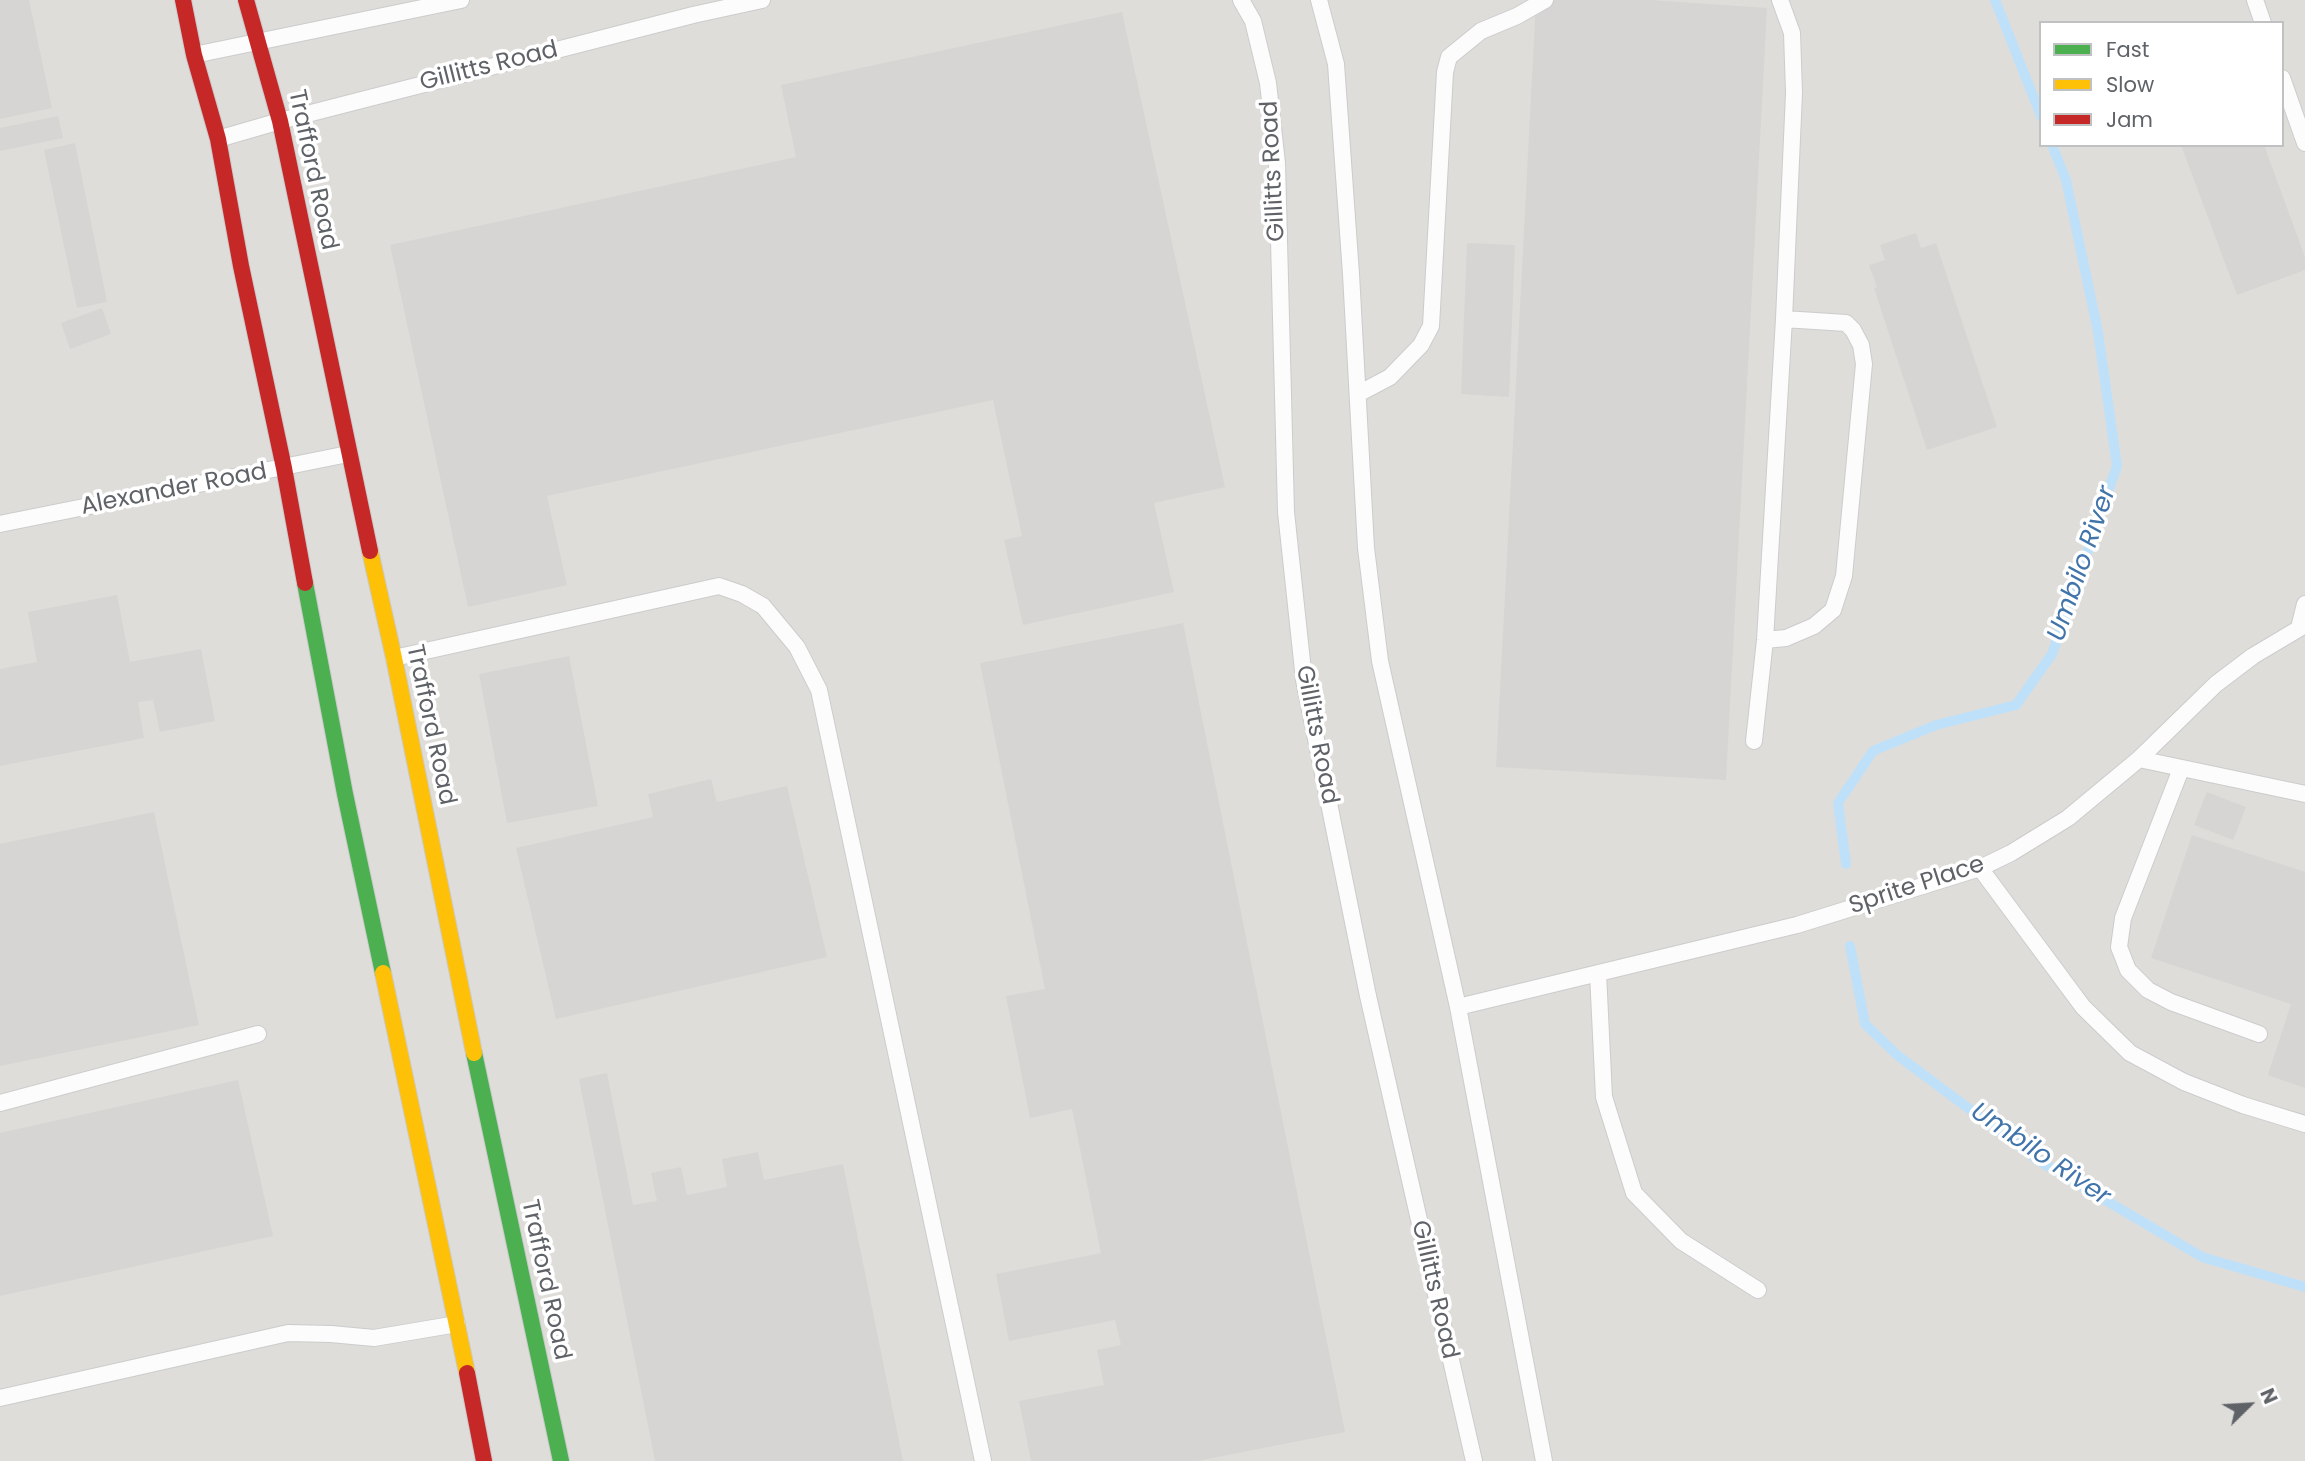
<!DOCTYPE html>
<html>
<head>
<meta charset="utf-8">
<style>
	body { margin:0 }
	#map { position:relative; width:2305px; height:1461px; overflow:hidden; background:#efeeea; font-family:Poppins,sans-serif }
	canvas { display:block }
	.legend { position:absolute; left:2039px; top:21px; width:245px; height:126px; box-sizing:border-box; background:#fff; border:2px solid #bfc1c3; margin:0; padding:9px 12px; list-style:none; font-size:21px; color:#5f6368 }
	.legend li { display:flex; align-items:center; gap:14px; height:35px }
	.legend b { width:35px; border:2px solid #bfc1c3 }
	.north { position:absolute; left:2214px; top:1370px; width:70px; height:70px; -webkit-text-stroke:5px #fff; paint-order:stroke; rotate:66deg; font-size:19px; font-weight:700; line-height:28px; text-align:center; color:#5f6368 }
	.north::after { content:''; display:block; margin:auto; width:24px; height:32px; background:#5f6368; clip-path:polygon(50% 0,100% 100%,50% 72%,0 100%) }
</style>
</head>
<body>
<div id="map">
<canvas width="2305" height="1461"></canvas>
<ul class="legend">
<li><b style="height:9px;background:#4caf50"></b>Fast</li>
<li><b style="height:9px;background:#ffc107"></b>Slow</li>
<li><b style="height:9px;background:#c62828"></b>Jam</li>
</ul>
<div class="north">N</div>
</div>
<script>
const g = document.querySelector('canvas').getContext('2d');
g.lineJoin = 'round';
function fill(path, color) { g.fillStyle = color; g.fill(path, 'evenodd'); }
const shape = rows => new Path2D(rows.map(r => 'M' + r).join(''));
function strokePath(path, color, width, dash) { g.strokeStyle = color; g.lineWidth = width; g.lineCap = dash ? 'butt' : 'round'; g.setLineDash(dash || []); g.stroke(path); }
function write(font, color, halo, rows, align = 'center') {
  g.font = font + ' Poppins,sans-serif'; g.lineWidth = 7; g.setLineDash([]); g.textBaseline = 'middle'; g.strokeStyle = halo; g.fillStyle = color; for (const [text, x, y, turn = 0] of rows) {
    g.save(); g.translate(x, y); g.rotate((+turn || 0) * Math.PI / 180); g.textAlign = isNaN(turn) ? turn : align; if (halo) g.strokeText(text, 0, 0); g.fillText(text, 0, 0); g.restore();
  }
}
const industrial = shape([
	[0,0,2305,0,2305,1461,0,1461],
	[2041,23,2282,23,2282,145,2041,145]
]);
const stream = shape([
	[1995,0,2041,116],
	[1846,864,1838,803,1873,751,1936,725,2016,705,2052,654,2117,466,2098,332,2066,180,2052,145],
	[1850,946,1865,1024,1897,1055,2039,1161,2202,1257,2305,1287]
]);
const building = shape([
	[0,0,29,0,52,108,0,119],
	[1536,0,1651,0,1767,8,1726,780,1496,767],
	[1122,12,1225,487,1154,503,1174,592,1023,625,1004,540,1022,536,993,400,547,496,567,585,468,607,390,245,796,157,781,85],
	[58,116,63,138,0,151,0,128],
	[75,143,107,302,77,308,44,150],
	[2181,145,2264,145,2305,257,2305,270,2237,295],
	[1916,233,1921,248,1936,243,1997,427,1927,450,1874,288,1877,287,1869,265,1885,260,1880,245],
	[1467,243,1515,245,1509,397,1461,394],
	[102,308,111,334,70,349,61,323],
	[117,595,130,662,201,649,215,721,160,732,153,700,138,702,144,738,0,766,0,669,37,662,28,612],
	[1183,623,1345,1432,1197,1461,1031,1461,1019,1401,1104,1385,1097,1350,1121,1345,1115,1320,1009,1341,996,1274,1101,1253,1072,1109,1030,1118,1006,996,1045,989,980,663],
	[569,656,598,806,507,823,479,674],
	[711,779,717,802,787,786,827,957,556,1019,516,848,653,817,648,794],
	[2207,792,2246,807,2233,840,2194,825],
	[154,812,199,1025,0,1066,0,844],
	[2192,835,2305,872,2305,1088,2268,1075,2291,1004,2151,958],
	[607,1073,633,1205,657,1201,651,1173,681,1167,687,1195,727,1187,722,1159,758,1152,764,1180,843,1164,903,1461,655,1461,579,1079],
	[238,1080,273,1236,0,1296,0,1133]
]);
const lane = shape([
	[1241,0,1253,21,1268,83,1277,163,1286,512,1304,680,1368,996,1474,1461],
	[1319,0,1336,64,1351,274,1366,548,1380,661,1458,1007,1544,1461],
	[2255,0,2263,23],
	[194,55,461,0],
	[2282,78,2305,143],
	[218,139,280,121,693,15,762,0],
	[1358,394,1390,377,1421,345,1431,326,1445,72,1449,57,1481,31,1517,16,1545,0],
	[0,524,348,454],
	[2299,628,2305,604],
	[1765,640,1786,638,1814,626,1833,610,1844,576,1864,364,1861,345,1853,330,1846,323,1784,319],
	[394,658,719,586,742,594,763,606,797,647,819,690,983,1461],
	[1754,741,1765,640,1784,319,1794,93,1792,33,1780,0],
	[2139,759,2305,794],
	[2181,769,2123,918,2119,947,2128,970,2148,990,2171,1002,2259,1034],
	[1980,868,2083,1007,2130,1053,2184,1082,2243,1105,2305,1124],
	[1598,973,1604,1097,1634,1193,1681,1241,1758,1290],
	[1458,1007,1797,925,1980,868,2011,853,2068,818,2139,759,2216,684,2253,656,2305,625],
	[0,1103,258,1034],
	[0,1398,288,1333,331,1334,374,1338,457,1324]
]);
const fast = shape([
	[305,583,345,794,383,973],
	[474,1053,561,1461]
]);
const slow = shape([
	[370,551,394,658,474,1053],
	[383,973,467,1373]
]);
const jam = shape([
	[183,0,194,55,218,139,241,266,284,468,305,583],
	[246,0,280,121,370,551],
	[467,1373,484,1461]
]);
const streetNames = [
	["Gillitts Road",489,67,-14],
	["Trafford Road",312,170,78],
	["Gillitts Road",1274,171,-93],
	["Alexander Road",174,490,-11],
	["Trafford Road",430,725,78],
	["Gillitts Road",1316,735,79],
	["Sprite Place",1917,886,-18],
	["Trafford Road",545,1280,78],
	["Gillitts Road",1434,1290,77]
];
const waterNames = [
	["Umbilo River",2083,564,-71],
	["Umbilo River",2040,1155,34]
];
fill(industrial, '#dfddda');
strokePath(stream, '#bfe0f9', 10);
fill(building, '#d6d5d3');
strokePath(lane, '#cbcccc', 18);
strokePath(fast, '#cacacb', 18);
strokePath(slow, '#cacacb', 18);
strokePath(jam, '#cacacb', 18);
strokePath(lane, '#fdfcfc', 16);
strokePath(fast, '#4caf50', 16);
strokePath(slow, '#ffc107', 16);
strokePath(jam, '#c62828', 16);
write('24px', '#5f6368', '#fff', streetNames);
write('italic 26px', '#4174aa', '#fff', waterNames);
</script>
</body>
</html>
